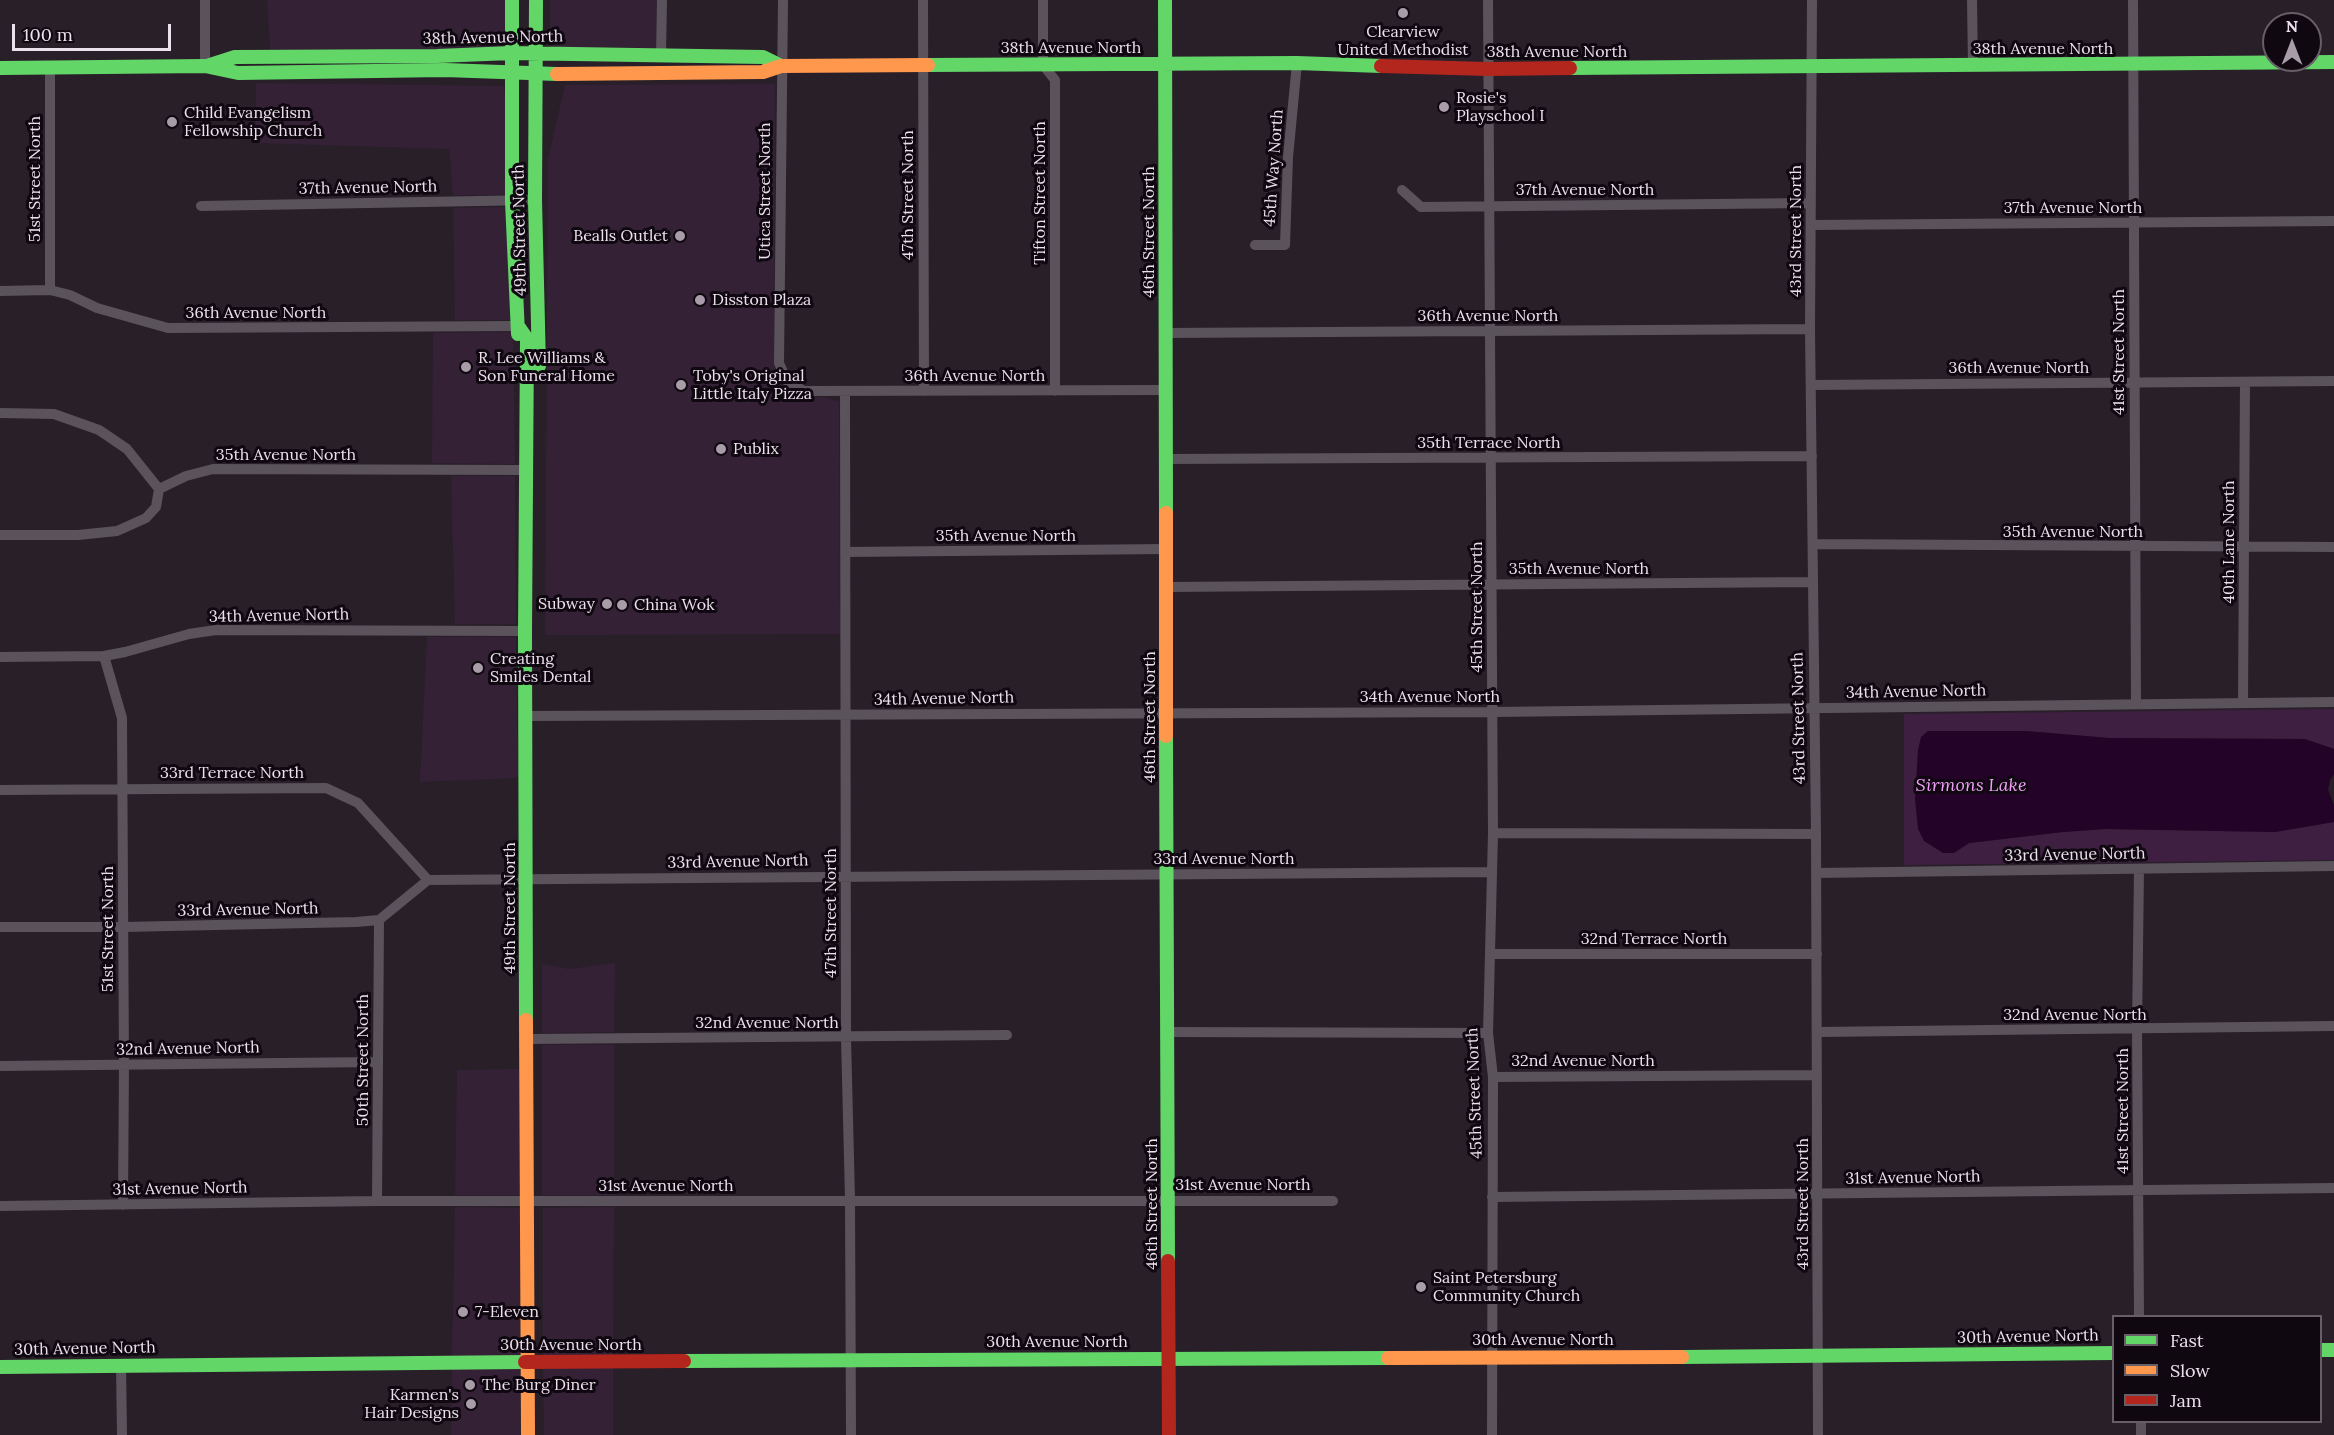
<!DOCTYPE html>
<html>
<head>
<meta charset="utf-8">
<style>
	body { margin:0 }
	#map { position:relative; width:2334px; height:1435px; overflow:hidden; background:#281f29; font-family:Lora,serif }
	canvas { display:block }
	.legend { position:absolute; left:2112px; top:1315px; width:210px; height:108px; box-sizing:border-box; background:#0f0810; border:2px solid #675e68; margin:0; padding:8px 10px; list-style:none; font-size:18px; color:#ece0ed }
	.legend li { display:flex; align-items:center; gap:12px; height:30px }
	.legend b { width:30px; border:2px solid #675e68 }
	.north { position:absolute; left:2262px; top:12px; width:60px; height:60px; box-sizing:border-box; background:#0f0810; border:2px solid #675e68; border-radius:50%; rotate:0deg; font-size:16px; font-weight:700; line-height:24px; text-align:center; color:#ece0ed }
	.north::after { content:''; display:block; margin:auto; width:21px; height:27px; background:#a79ca8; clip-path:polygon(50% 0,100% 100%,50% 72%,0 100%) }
	.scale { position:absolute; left:12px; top:24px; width:159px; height:27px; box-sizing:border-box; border:3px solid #ece0ed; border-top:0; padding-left:8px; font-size:18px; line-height:21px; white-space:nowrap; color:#ece0ed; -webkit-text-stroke:4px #0f0810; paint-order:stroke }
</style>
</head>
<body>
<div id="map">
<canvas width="2334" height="1435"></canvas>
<ul class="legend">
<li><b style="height:8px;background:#63d668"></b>Fast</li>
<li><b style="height:8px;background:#ff974d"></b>Slow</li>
<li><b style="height:8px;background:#b3261e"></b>Jam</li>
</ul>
<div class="north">N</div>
<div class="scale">100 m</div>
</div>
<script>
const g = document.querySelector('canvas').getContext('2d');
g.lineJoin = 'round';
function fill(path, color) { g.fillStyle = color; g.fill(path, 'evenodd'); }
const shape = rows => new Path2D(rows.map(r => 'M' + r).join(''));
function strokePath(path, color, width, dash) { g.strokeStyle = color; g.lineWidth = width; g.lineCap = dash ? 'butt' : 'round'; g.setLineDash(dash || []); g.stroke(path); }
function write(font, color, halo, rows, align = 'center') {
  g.font = font + ' Lora,serif'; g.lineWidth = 6; g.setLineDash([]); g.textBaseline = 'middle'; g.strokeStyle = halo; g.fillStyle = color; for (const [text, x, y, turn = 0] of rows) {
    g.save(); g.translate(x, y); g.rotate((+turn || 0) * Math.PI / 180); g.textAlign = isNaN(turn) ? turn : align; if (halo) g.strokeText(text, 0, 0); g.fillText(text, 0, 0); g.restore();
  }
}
const built = shape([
	[267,0,506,0,506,47,437,50,270,51],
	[550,0,657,0,656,48,550,47],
	[256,83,504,86,507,111,507,195,453,195,449,149,256,143],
	[775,84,774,363,781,381,780,384,784,389,787,388,804,397,824,397,839,402,840,634,545,635,548,159,565,85],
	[507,207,512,320,455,320,453,208],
	[513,332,515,464,432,463,433,333],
	[451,476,515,476,516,624,455,624],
	[427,637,516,637,518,778,420,782],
	[615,963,614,1032,542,1033,542,964,569,969],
	[542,1045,614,1045,614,1195,542,1195],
	[520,1069,520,1195,455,1195,457,1070],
	[455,1207,520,1208,520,1356,452,1356],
	[614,1207,613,1355,543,1356,543,1208],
	[613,1367,613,1435,544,1435,543,1368],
	[452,1368,520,1368,520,1435,451,1435]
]);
const green = shape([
	[2334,709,2334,749,2304,739,2109,738,2026,731,1928,731,1924,841,1954,853,1969,843,2063,832,2106,829,2275,832,2334,822,2334,860,1904,865,1904,714]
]);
const water = shape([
	[1928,731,2026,731,2109,738,2305,739,2334,749,2334,774,2330,780,2328,790,2334,805,2334,822,2275,832,2106,829,2063,832,1969,843,1954,853,1943,853,1924,841,1918,829,1915,799,1918,750,1921,737]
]);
const street = shape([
	[783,0,779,363,787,381,804,391,1165,390],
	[923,0,924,391],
	[1043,0,1043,65,1055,80,1055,391],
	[1488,0,1493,833,1488,1033,1493,1077,1492,1435],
	[1812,0,1810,329,1816,834,1818,1435],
	[1972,0,1973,66],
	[2133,0,2136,703],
	[661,54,662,0],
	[205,66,205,0],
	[1402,190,1421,207,1811,203],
	[201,206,535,200],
	[1811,225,2334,221],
	[1255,245,1285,245,1288,157,1297,63],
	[50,290,50,68],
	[0,291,50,290,70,295,97,308,168,328,518,326],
	[1165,333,1810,329],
	[1811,385,2334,381],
	[845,391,846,1038,850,1199,851,1435],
	[0,413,54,414,99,430,127,449,159,489],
	[1166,459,1812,456],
	[0,535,78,535,117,531,146,518,156,507,159,489,186,476,213,469,526,470],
	[1813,544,2334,547],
	[845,552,1167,549],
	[1166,587,1812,582],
	[104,656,122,718,124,1065,123,1205],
	[0,657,104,656,125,652,189,634,216,630,525,631],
	[2243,703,2245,382],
	[526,716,1492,712,2334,702],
	[0,790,326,788,358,803,428,880],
	[1493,833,1816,834],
	[1816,873,2334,866],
	[0,927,123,927,356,922,379,920,428,880,1491,872],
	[1491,954,1817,954],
	[1168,1032,1488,1033],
	[1817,1032,2334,1026],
	[528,1039,1007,1035],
	[0,1066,377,1062],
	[1493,1077,1817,1075],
	[1492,1197,2334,1188],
	[377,1201,379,920],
	[0,1206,377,1201,1333,1201],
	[2139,1316,2137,1030,2139,869],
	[121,1365,122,1435],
	[2141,1422,2141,1435]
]);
const fast = shape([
	[512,0,512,201,518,334],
	[1165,0,1166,513],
	[928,65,1297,63,1381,66],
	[207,66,235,57,437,56,511,53,763,57,781,66],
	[0,68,205,66,238,73,445,70,557,74],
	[1570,68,2334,62],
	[518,326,527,339,525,631,526,1020],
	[527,381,539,366,535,200,536,0],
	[1166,736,1168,1261],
	[2320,1350,2334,1350],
	[1682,1357,2114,1353],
	[684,1361,1388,1358],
	[0,1367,525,1362]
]);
const slow = shape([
	[557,74,763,72,781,66,928,65],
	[1166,513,1166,736],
	[526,1020,528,1435],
	[1388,1358,1682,1357]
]);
const jam = shape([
	[1381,66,1488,69,1570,68],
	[1168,1261,1169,1435],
	[525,1362,684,1361]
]);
const markers = [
	[1403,13,6,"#a79ca8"],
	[1444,107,6,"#a79ca8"],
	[172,122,6,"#a79ca8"],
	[680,236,6,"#a79ca8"],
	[700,300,6,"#a79ca8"],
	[466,367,6,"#a79ca8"],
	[681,385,6,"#a79ca8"],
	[721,449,6,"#a79ca8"],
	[607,604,6,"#a79ca8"],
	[622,605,6,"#a79ca8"],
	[478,668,6,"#a79ca8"],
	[1421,1287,6,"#a79ca8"],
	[463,1312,6,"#a79ca8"],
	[470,1385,6,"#a79ca8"],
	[471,1404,6,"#a79ca8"]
];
const poiNames = [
	["Clearview",1403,32,"center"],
	["United Methodist",1403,50,"center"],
	["Rosie's",1456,98],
	["Playschool I",1456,116],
	["Child Evangelism",184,113],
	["Fellowship Church",184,131],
	["Bealls Outlet",668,236,"right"],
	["Disston Plaza",712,300],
	["R. Lee Williams &",478,358],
	["Son Funeral Home",478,376],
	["Toby's Original",693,376],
	["Little Italy Pizza",693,394],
	["Publix",733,449],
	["Subway",595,604,"right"],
	["China Wok",634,605],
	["Creating",490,659],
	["Smiles Dental",490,677],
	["Saint Petersburg",1433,1278],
	["Community Church",1433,1296],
	["7-Eleven",475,1312],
	["The Burg Diner",482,1385],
	["Karmen's",459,1395,"right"],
	["Hair Designs",459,1413,"right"]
];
const streetNames = [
	["38th Avenue North",493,38,-1],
	["38th Avenue North",1071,48],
	["38th Avenue North",2043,49],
	["38th Avenue North",1557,52],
	["45th Way North",1274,168,-86],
	["51st Street North",35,179,-90],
	["37th Avenue North",368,188,-1],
	["37th Avenue North",1585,190],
	["Utica Street North",765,191,-90],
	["Tifton Street North",1040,193,-90],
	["47th Street North",908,195,-90],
	["37th Avenue North",2073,208],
	["49th Street North",520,230,-91],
	["43rd Street North",1796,231,-90],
	["46th Street North",1149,232,-90],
	["36th Avenue North",256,313],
	["36th Avenue North",1488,316],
	["41st Street North",2119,352,-90],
	["36th Avenue North",2019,368],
	["36th Avenue North",975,376],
	["35th Terrace North",1489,443],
	["35th Avenue North",286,455],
	["35th Avenue North",2073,532],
	["35th Avenue North",1006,536],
	["40th Lane North",2229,542,-90],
	["35th Avenue North",1579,569],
	["45th Street North",1477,607,-90],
	["34th Avenue North",279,616,-1],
	["34th Avenue North",1916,692,-1],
	["34th Avenue North",1430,697],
	["34th Avenue North",944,699,-1],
	["46th Street North",1150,717,-90],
	["43rd Street North",1799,718,-91],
	["33rd Terrace North",232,773],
	["33rd Avenue North",2075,855,-1],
	["33rd Avenue North",1224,859],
	["33rd Avenue North",738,862,-1],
	["49th Street North",510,908,-90],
	["33rd Avenue North",248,910,-1],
	["47th Street North",831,913,-90],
	["51st Street North",108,929,-90],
	["32nd Terrace North",1654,939],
	["32nd Avenue North",2075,1015],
	["32nd Avenue North",767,1023],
	["32nd Avenue North",188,1049,-1],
	["50th Street North",363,1060,-90],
	["32nd Avenue North",1583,1061],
	["45th Street North",1475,1093,-92],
	["41st Street North",2123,1111,-90],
	["31st Avenue North",1913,1178,-1],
	["31st Avenue North",1243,1185],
	["31st Avenue North",666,1186],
	["31st Avenue North",180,1189,-1],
	["46th Street North",1152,1204,-90],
	["43rd Street North",1803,1204,-90],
	["30th Avenue North",2028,1337,-1],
	["30th Avenue North",1543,1340],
	["30th Avenue North",1057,1342],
	["30th Avenue North",571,1345],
	["30th Avenue North",85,1349,-1]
];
const waterNames = [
	["Sirmons Lake",1971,786]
];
fill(built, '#342136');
fill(green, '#3e1f41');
fill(water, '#240329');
strokePath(street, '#5b535c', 10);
strokePath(fast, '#63d668', 14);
strokePath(slow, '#ff974d', 14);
strokePath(jam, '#b3261e', 14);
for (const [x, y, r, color] of markers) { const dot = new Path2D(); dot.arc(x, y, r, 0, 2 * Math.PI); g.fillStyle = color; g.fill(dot); strokePath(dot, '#0f0810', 2); }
write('16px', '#ece0ed', '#0f0810', poiNames, 'left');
write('16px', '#ece0ed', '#0f0810', streetNames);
write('italic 18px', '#f19ff9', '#0f0810', waterNames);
</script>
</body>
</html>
